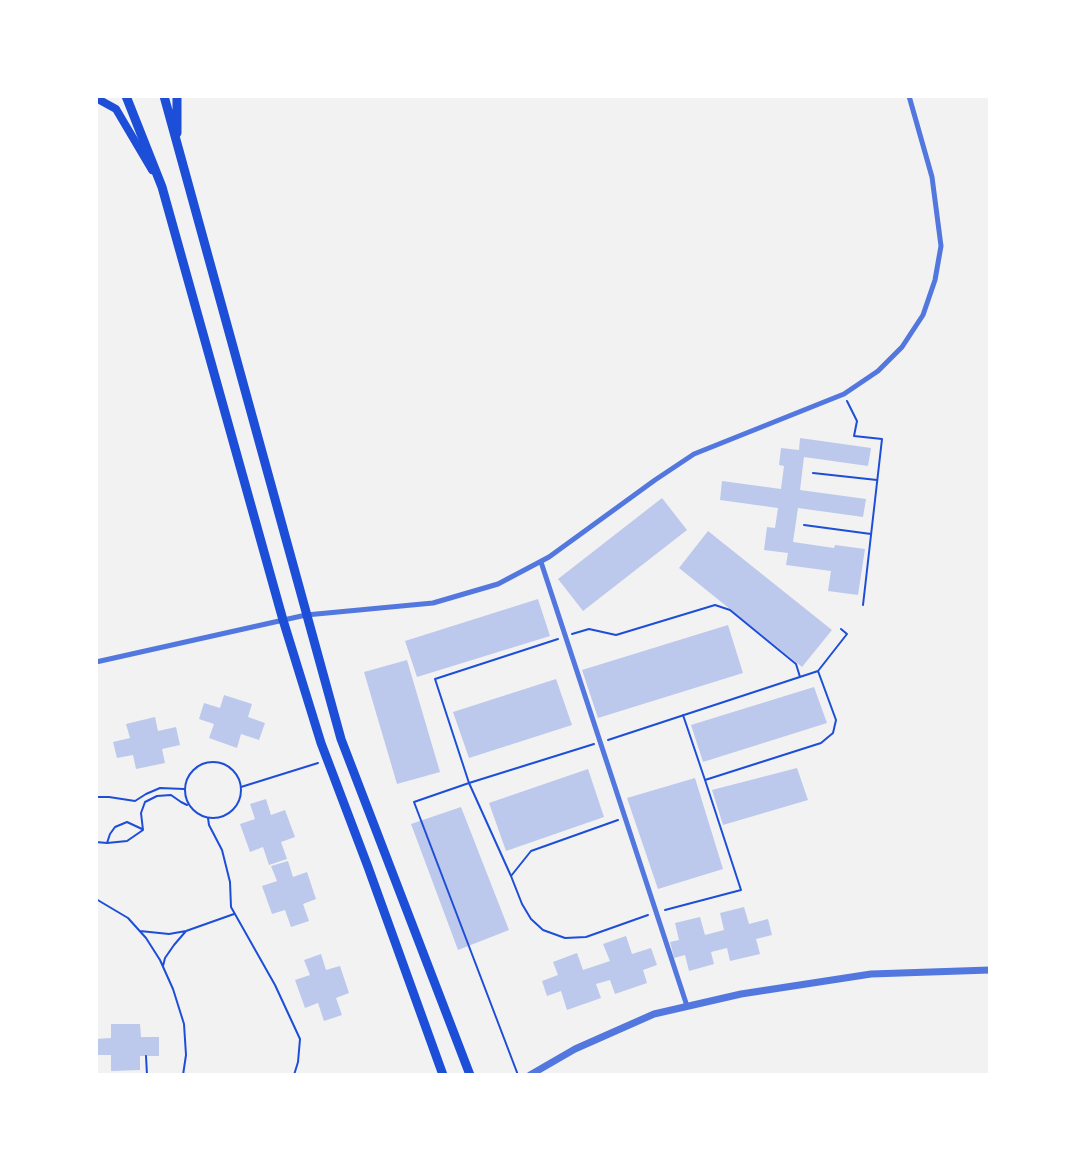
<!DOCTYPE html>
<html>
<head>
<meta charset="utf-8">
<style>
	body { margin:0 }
	#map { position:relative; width:1086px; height:1171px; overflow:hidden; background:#f2f2f2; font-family:Manrope,sans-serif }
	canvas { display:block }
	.frame { position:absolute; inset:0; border:98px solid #fff; pointer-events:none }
</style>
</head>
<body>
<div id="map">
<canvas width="1086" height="1171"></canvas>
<div class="frame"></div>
</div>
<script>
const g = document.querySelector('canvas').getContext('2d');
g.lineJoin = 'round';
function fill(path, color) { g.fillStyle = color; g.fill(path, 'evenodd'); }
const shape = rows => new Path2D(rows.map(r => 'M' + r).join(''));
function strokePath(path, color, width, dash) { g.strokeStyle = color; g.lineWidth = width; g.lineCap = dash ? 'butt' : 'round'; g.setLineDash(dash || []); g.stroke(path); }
const building = shape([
	[800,438,871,448,868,466,804,457,800,490,866,499,863,517,798,508,793,542,834,548,835,545,865,549,858,595,828,591,831,571,786,565,788,553,764,550,767,527,775,528,778,508,720,500,722,481,781,489,784,466,779,465,781,448,799,450],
	[662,498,687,530,583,611,558,579],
	[708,531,832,630,802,667,679,568],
	[538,599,550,636,417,677,405,641],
	[728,625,743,673,598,718,582,670],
	[407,660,440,772,397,784,364,672],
	[556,679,572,725,469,758,453,712],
	[814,687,827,723,703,762,691,725],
	[224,695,252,704,248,717,265,723,259,740,241,734,237,748,209,738,214,724,199,719,204,703,220,708],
	[155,717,158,731,176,727,180,745,162,749,165,763,136,769,133,755,117,758,113,742,130,738,126,724],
	[797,768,808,800,723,825,712,790],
	[588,769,604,817,506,851,489,803],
	[695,778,723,869,658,889,627,798],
	[266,799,271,815,285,810,295,837,281,842,287,859,269,865,263,847,250,852,240,824,255,819,250,804],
	[461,807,509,930,458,950,411,824],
	[288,861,293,877,307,872,316,899,303,904,309,921,291,927,285,910,272,914,262,886,277,881,271,866],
	[744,907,749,924,768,919,772,935,756,939,760,954,730,961,727,948,711,952,714,964,689,971,685,955,674,958,670,942,679,940,675,923,700,917,705,935,724,930,720,913],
	[626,936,632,954,651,948,657,965,643,970,647,983,615,994,610,980,596,984,601,998,567,1010,561,991,547,996,542,981,558,975,553,962,577,953,583,970,610,961,603,944],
	[321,954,326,970,340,966,349,993,336,998,342,1015,324,1021,318,1003,305,1008,295,980,310,975,304,960],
	[111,1024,140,1024,141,1037,159,1037,159,1056,140,1056,140,1070,111,1071,111,1055,96,1055,96,1039,111,1038]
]);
const path = shape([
	[847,401,857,421,854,436,882,439,863,605],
	[813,473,877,480],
	[804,525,871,534],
	[572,634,589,629,616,635,715,605,730,610,796,664,800,677],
	[558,639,435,679,469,783,594,744],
	[683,715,705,780,821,743,833,733,836,720,818,671],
	[608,740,818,671,847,634,841,629],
	'185 790a28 28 0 1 1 56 0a28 28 0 1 1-56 0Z',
	[241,787,318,763],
	[96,797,109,797,135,801,146,794,160,788,184,789],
	[208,818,209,825,222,850,230,882,231,907,275,985,300,1039,298,1062,294,1075],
	[96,842,107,843,127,841,143,830,141,813,145,802,157,796,171,795,181,802,187,805],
	[107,843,110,834,115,827,127,822,142,829],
	[511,876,531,851,618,820],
	[96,899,128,918,146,938,160,960,173,989,184,1024,186,1055,183,1075],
	[665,910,741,890,705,780],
	[140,931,169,934,186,931,234,914],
	[163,966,165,958,174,945,186,931],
	[146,1056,147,1075],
	[518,1075,414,802,469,783,511,876,522,904,531,919,543,930,565,938,586,937,648,915]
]);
const minor = shape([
	[541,562,687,1006],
	[96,662,306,615,433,603,498,584,549,557,655,480,694,454,844,394,878,371,902,347,923,315,935,280,941,246,932,177,909,96]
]);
const tertiary = shape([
	[530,1075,575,1049,654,1014,741,994,871,974,990,970]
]);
const secondary = shape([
	[96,98,116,109,152,170]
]);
const primary = shape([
	[126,96,162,187,283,620,321,743,368,867,443,1075],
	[164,96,341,739,470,1075],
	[177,133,177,96]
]);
fill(building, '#bdc9ec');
strokePath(path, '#1d4ed8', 2);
strokePath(minor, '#5277de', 5);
strokePath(tertiary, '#5277de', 7);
strokePath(secondary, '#1d4ed8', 8);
strokePath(primary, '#1d4ed8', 9);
</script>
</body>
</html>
